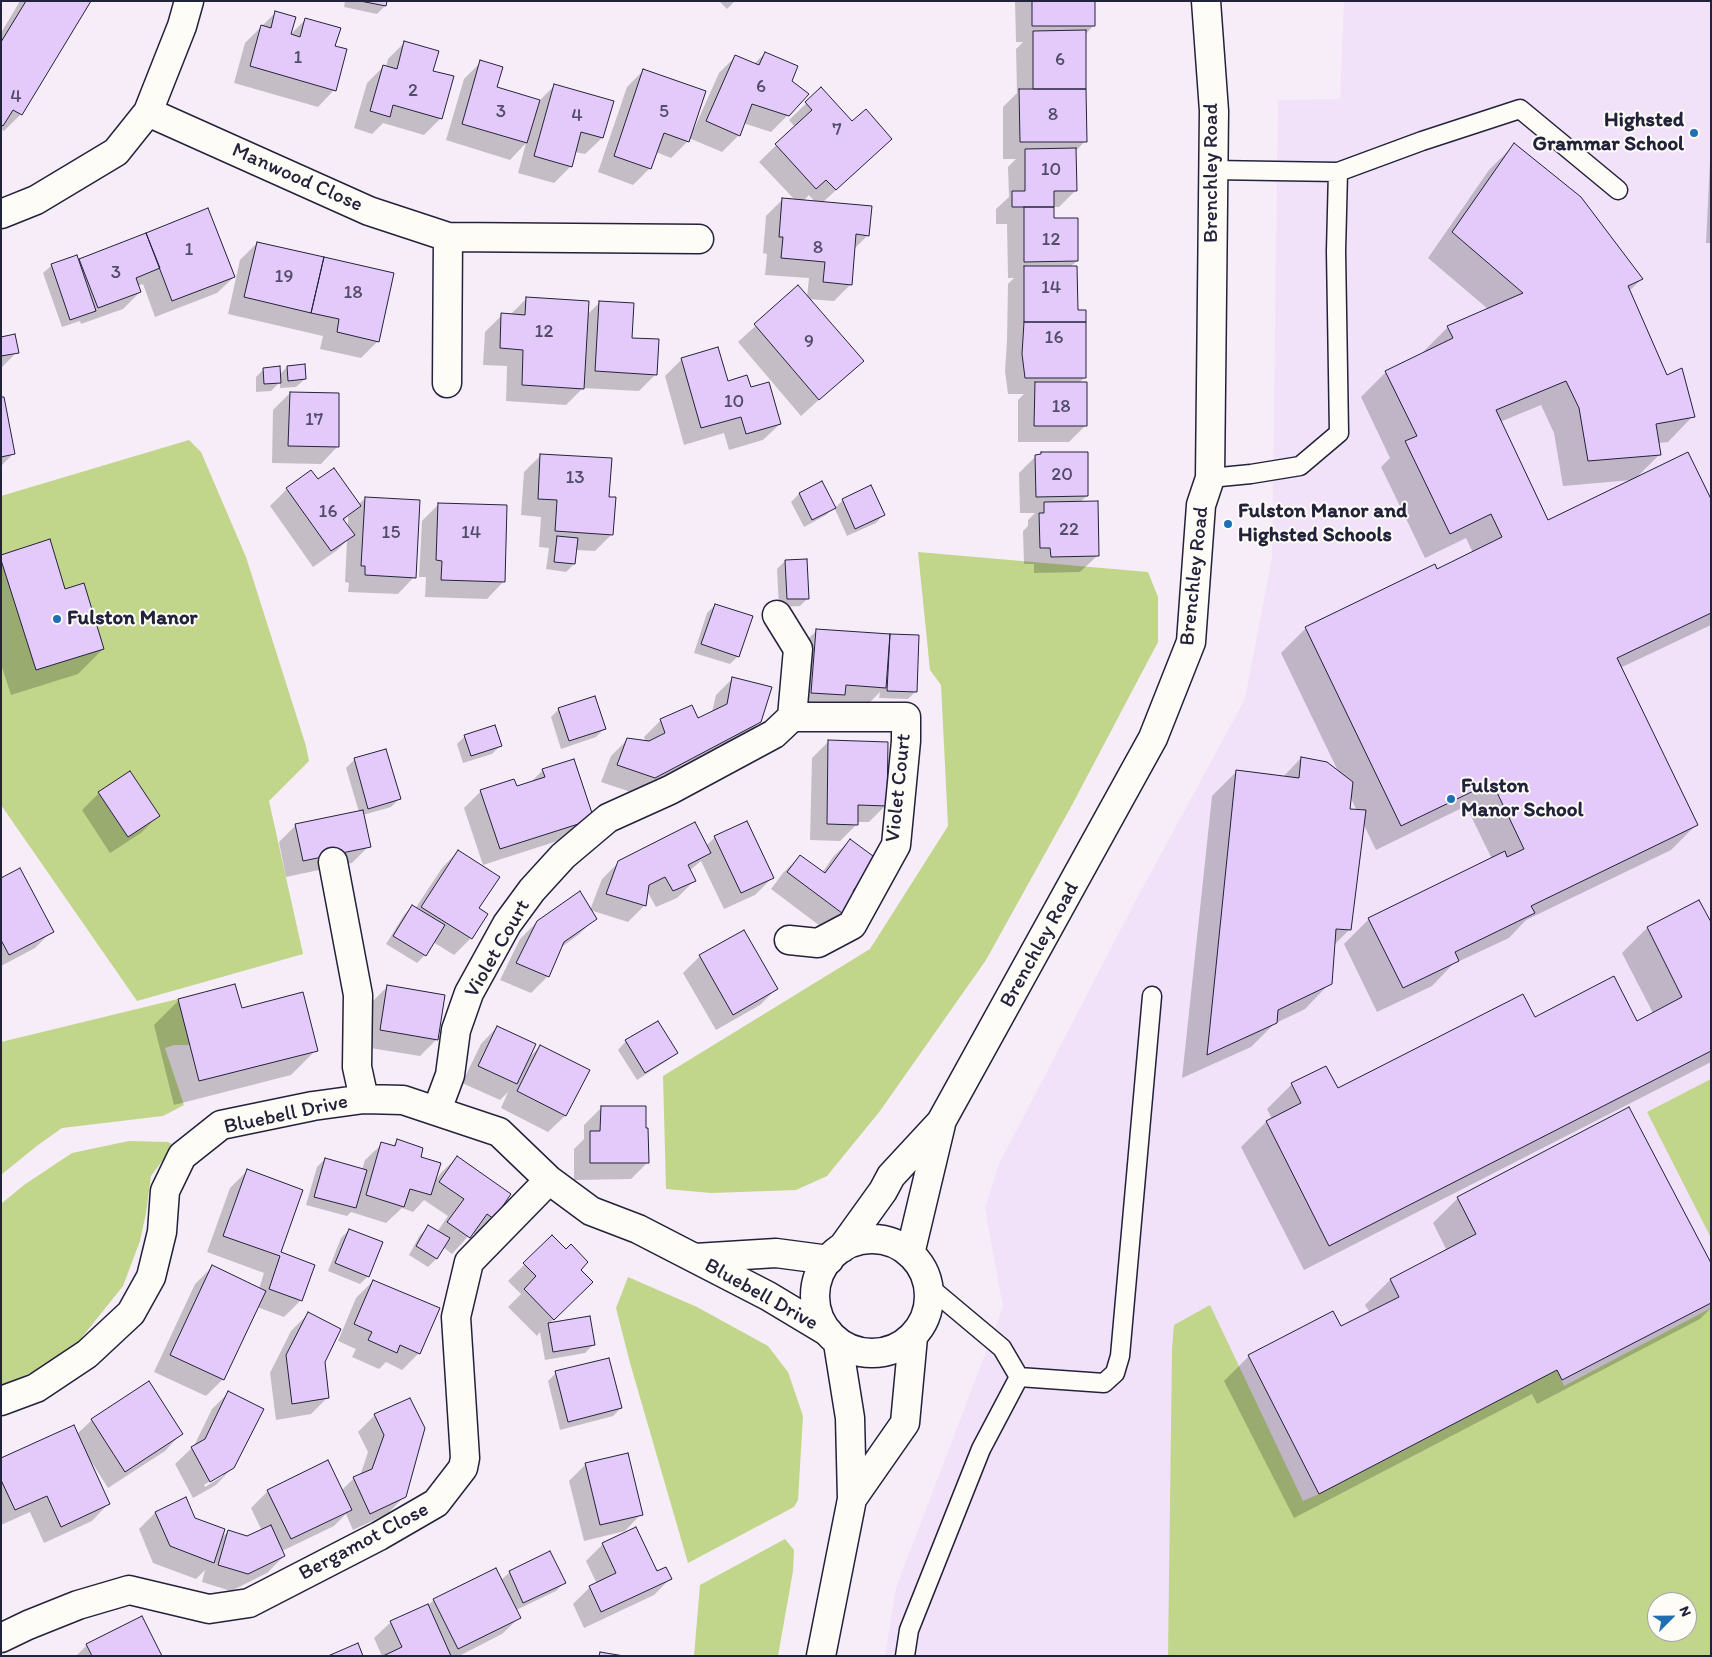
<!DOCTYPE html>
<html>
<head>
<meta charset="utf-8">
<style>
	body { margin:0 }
	#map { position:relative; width:1712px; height:1657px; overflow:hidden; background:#f6edf8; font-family:Itim,sans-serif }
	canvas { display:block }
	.frame { position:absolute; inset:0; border:2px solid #22223b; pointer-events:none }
	.north { position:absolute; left:1647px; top:1592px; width:50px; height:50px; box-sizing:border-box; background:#fdfcf7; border:1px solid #a5a5ac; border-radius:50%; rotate:67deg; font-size:14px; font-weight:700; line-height:20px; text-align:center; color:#22223b }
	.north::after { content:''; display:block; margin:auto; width:18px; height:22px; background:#1f6fb2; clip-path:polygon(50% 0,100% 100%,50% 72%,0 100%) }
</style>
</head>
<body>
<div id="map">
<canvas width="1712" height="1657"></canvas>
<div class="frame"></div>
<div class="north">N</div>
</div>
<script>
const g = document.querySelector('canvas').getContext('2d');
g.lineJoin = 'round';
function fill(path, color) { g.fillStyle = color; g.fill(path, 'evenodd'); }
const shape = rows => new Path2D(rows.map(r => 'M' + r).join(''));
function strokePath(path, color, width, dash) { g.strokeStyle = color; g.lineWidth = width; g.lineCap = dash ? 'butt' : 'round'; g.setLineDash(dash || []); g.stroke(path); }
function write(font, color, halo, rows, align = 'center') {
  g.font = font + ' Itim,sans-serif'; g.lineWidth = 4; g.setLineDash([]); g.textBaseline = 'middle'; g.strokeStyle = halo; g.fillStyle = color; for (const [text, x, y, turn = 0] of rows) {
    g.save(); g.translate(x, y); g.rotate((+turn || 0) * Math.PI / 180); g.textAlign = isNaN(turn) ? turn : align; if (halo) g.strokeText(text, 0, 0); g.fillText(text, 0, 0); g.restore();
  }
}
const built = shape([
	[1344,1,1711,1,1711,1656,885,1656,896,1588,1003,1307,985,1208,999,1164,1136,900,1245,699,1272,558,1278,100,1340,99],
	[1657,1602,1687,1602,1687,1632,1657,1632]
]);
const green = shape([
	[189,440,201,452,246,557,306,746,309,761,269,801,303,954,137,1001,1,805,1,496],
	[918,552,1148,572,1158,597,1158,642,1072,805,986,960,880,1111,827,1176,796,1190,711,1193,666,1189,663,1076,870,949,948,826,941,685,930,670],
	[178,999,190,1045,174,1045,165,1048,184,1105,163,1116,62,1128,38,1145,1,1175,1,1042],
	[1711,1079,1711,1238,1647,1112],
	[129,1141,168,1142,174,1145,151,1176,146,1213,140,1241,123,1286,75,1346,40,1369,1,1386,1,1204,24,1185,72,1153],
	[628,1277,697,1307,768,1346,788,1372,803,1416,798,1500,794,1507,688,1563,630,1363,616,1308],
	[1210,1305,1303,1501,1319,1494,1557,1370,1564,1386,1711,1308,1711,1656,1168,1656,1172,1349,1174,1325],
	[1657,1602,1687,1602,1687,1632,1657,1632],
	[785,1539,794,1550,793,1571,778,1656,694,1656,700,1585]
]);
const shadow = shape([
	[20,1,89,1,21,114,4,131,1,129,1,33],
	[345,1,386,1,385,6,377,14,344,7],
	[719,1,735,1,727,9],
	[1015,1,1094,1,1094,25,1085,35,1085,141,1075,152,1076,190,1059,207,1053,207,1053,219,1077,261,1070,267,1085,377,1078,384,1086,425,1069,442,1018,442,1018,400,1024,394,1008,394,1005,371,1007,340,1008,284,1014,278,1008,278,1007,224,996,224,996,209,1009,197,1008,167,1016,159,1003,159,1003,107,1017,93,1016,49,1023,42,1016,42],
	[276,12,288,37,306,19,333,47,334,90,318,107,234,83,245,43],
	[405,42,432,72,441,118,424,135,383,123,372,134,354,128,367,83,384,66,386,67,388,59],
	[765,53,790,81,788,115,771,132,743,123,739,135,722,152,689,138,688,141,671,158,656,152,650,168,633,185,598,172,627,87,644,70,694,129,719,73,736,56,754,64],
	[481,62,495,88,539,101,554,86,602,138,585,154,575,152,571,166,554,183,518,173,526,143,510,160,446,140,464,79],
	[821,89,874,155,822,203,868,235,853,250,851,284,834,301,808,299,862,361,801,416,738,342,798,287,807,297,809,278,765,275,767,254,763,253,766,216,783,199,795,200,759,162,795,127,789,120],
	[809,195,815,202,803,201],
	[1711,139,1711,243,1706,243],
	[1514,145,1642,279,1629,291,1666,377,1693,416,1668,442,1658,443,1659,455,1637,477,1711,502,1711,625,1620,668,1696,825,1671,850,1526,920,1509,938,1453,964,1432,986,1377,1012,1344,944,1369,919,1492,859,1466,806,1376,850,1363,823,1350,929,1333,946,1330,983,1305,1009,1274,1024,1251,1047,1182,1078,1212,796,1237,771,1283,777,1301,758,1339,773,1281,653,1306,628,1437,571,1473,553,1466,538,1425,558,1381,467,1390,458,1361,397,1386,372,1424,354,1423,352,1448,327,1488,309,1428,258,1489,170],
	[1541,405,1554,433,1563,486,1632,480,1547,521,1500,422],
	[1350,796,1357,811,1349,810],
	[207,210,234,277,217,293,155,317,143,284,137,286,140,292,123,309,81,324,80,321,62,327,43,273,52,265,78,261],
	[257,243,378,341,361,358,320,349,323,336,228,314,240,260],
	[526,299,587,315,600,302,631,339,656,374,639,391,583,388,566,405,506,401,507,366,483,365,485,332,502,315,510,315],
	[1,338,17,352,1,368],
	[682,359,727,382,750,389,780,424,763,440,729,450,724,433,684,445,665,376],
	[287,367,305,379,296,387,280,388,280,382,271,391,256,392,256,377,264,369,279,375],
	[290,393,337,447,321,464,272,463,273,410],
	[1,398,13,454,1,466],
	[541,455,608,498,612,534,595,551,576,550,574,564,566,572,546,569,549,548,539,547,541,517,521,515,524,472],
	[1036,456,1087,496,1080,502,1097,556,1080,572,1034,573,1034,564,1024,564,1023,531,1028,526,1028,520,1035,513,1020,513,1019,473],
	[822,482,835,508,843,500,884,514,876,523,847,536,834,507,826,515,804,527,791,502,799,494],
	[287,489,358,505,365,498,414,577,398,594,348,592,349,583,345,582,347,541,336,551,313,567,270,506],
	[348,516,348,527,343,522],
	[439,504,503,582,487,599,425,597,426,577,419,577,422,521],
	[1,556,64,591,103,649,78,674,11,695,1,664],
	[785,561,808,598,800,606,779,607,777,569],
	[715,605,738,656,730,664,694,653,707,613],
	[817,630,917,636,916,691,908,699,879,698,880,692,868,704,837,702,827,712,795,710,800,647],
	[733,678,759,722,742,739,637,794,601,782,611,756,628,739,646,742,644,737,661,720,697,720,712,712,716,695],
	[559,709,604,729,596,737,561,749,551,717],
	[465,736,500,746,492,754,463,763,457,744],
	[829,741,886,805,869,822,857,822,857,824,840,841,810,840,812,758],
	[354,760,399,799,391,807,363,815,369,846,352,863,286,877,279,842,296,825,359,812,346,768],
	[543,770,592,818,576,835,483,865,464,808,481,791,516,788,530,783],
	[130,773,158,816,141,833,110,853,82,810,99,793],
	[715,837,772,878,755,895,724,909,701,861,689,871,694,881,677,898,656,907,647,891,645,905,628,922,590,910,602,879,619,862,706,846],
	[850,840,851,891,858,896,828,932,771,889,783,873,800,856,822,873,833,857],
	[458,851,478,909,486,915,471,938,454,955,433,942,425,955,417,963,386,944,404,915,412,907,415,909,442,868],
	[1,879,52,931,35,948,1,966],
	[595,919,578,935,559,949,548,976,531,993,500,980,520,939,537,922],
	[1711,925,1711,1062,1304,1270,1241,1147,1266,1122,1272,1119,1267,1109,1292,1084,1337,1090,1534,1018,1636,1022,1653,1013,1622,953,1647,928],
	[700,956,777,988,760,1005,716,1030,683,973],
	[387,987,437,1039,420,1056,364,1047,370,1004],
	[179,1000,241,1009,316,1050,291,1075,174,1105,154,1025],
	[497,1027,529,1058,540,1046,588,1071,565,1116,548,1132,501,1108,508,1092,500,1100,462,1083,481,1044],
	[626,1041,677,1052,668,1060,637,1080,618,1050],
	[601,1108,648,1162,631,1179,574,1180,574,1149,584,1139,584,1125],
	[397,1141,419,1157,433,1184,440,1174,457,1157,509,1194,493,1218,476,1235,472,1232,452,1254,443,1247,436,1259,428,1267,409,1255,420,1235,428,1227,437,1232,448,1216,424,1200,413,1212,402,1208,386,1223,351,1212,347,1216,306,1205,317,1167,325,1159,362,1170,365,1160,382,1144,392,1147],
	[247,1171,280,1253,301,1300,284,1317,257,1307,223,1379,206,1396,154,1372,195,1284,212,1267,259,1289,264,1273,207,1252,230,1188],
	[1458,1198,1711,1266,1711,1308,1700,1319,1537,1404,1532,1394,1294,1518,1224,1381,1249,1356,1341,1328,1370,1313,1365,1305,1390,1280,1447,1251,1433,1223],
	[349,1230,368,1276,360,1284,328,1271,341,1238],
	[552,1237,579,1270,591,1282,549,1324,593,1345,585,1353,545,1360,540,1332,537,1336,508,1307,521,1294,508,1281],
	[373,1281,419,1353,402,1370,386,1362,379,1369,352,1357,356,1349,338,1341,356,1298],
	[308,1314,323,1361,328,1397,311,1414,276,1420,270,1373,291,1331],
	[556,1373,621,1408,613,1416,560,1430,548,1381],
	[229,1392,233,1467,216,1485,193,1498,175,1464,194,1446,212,1409],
	[223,1473,223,1476,205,1487,204,1485],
	[410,1400,404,1497,387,1514,353,1530,346,1514,334,1526,282,1551,284,1556,267,1573,231,1591,202,1582,205,1570,196,1579,153,1563,139,1529,155,1513,194,1519,220,1540,228,1531,247,1538,262,1531,251,1508,268,1491,341,1491,354,1478,360,1476,368,1452,358,1432,375,1415],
	[92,1420,181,1434,165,1451,108,1488,91,1461,89,1462,108,1504,92,1521,44,1543,30,1512,1,1525,1,1459,77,1434],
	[586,1464,641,1514,625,1531,584,1541,569,1481],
	[603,1544,671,1578,654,1595,584,1628,573,1604,590,1587,597,1584,586,1561],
	[510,1572,564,1583,556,1591,516,1610,519,1618,502,1634,459,1656,382,1656,374,1638,391,1622,427,1606,434,1600,501,1580],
	[87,1645,161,1656,76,1656]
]);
const building = shape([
	[26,1,91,1,22,115,13,110,3,126,1,124,1,42,26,1],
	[360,1,387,1,386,6,360,1],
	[1032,1,1095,1,1095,26,1032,26,1032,1],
	[275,11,296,17,291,34,300,37,305,18,341,28,335,46,347,49,336,91,250,66,261,25,271,28,275,11],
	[1086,30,1086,89,1033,89,1033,31,1086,30],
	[404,41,439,51,433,71,454,76,442,119,393,105,390,117,370,111,383,65,397,69,404,41],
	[765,52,798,66,792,81,809,94,789,116,752,104,740,136,706,121,735,55,759,65,765,52],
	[480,60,503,67,497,87,540,100,527,143,462,124,480,60],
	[643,69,706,91,689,142,664,133,651,169,614,156,643,69],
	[554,84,614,101,603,138,581,132,572,167,534,156,554,84],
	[821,87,852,121,866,109,892,139,836,190,826,180,816,189,775,144,812,110,805,102,821,87],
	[1019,89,1086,89,1087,142,1020,142,1019,89],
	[1514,143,1581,197,1643,279,1628,286,1667,375,1682,368,1695,417,1656,424,1661,455,1588,461,1579,408,1566,381,1496,410,1548,520,1688,452,1711,499,1711,613,1617,658,1698,825,1531,906,1535,913,1455,952,1459,961,1403,988,1368,918,1505,851,1507,857,1524,849,1492,782,1401,826,1305,627,1435,564,1437,569,1502,537,1491,514,1450,534,1405,441,1417,436,1385,371,1453,338,1447,326,1523,293,1452,232,1514,143],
	[1076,148,1077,191,1054,191,1054,207,1012,207,1012,191,1025,191,1025,149,1076,148],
	[782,198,872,206,869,236,856,234,852,285,823,282,825,262,781,258,783,237,779,237,782,198],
	[1024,207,1054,207,1054,218,1078,218,1078,261,1024,262,1024,207],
	[208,208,235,277,172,301,146,233,208,208],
	[146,233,160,268,136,278,141,292,98,308,79,259,146,233],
	[257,242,324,257,311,313,244,297,257,242],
	[77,255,96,311,70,320,51,264,77,255],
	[324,257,394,273,379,342,337,332,339,319,311,313,324,257],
	[1024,266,1077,266,1078,310,1086,310,1086,322,1024,322,1024,266],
	[798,285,864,361,819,400,754,324,798,285],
	[526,297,589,301,584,389,522,385,523,350,500,348,501,313,525,315,526,297],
	[599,301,634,303,632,338,659,339,657,375,595,371,599,301],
	[1024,322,1086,322,1086,378,1025,378,1022,354,1024,322],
	[15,334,19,353,1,356,1,337,15,334],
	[718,347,728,381,747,375,751,387,769,382,781,424,746,434,741,417,701,428,681,358,718,347],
	[305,364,306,379,288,381,287,366,305,364],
	[280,366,281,383,264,384,263,368,280,366],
	[1035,382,1087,382,1087,426,1034,426,1035,382],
	[290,392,339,393,339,447,288,446,290,392],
	[1,397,4,397,15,454,1,457,1,397],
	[1041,452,1088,452,1088,496,1036,497,1035,455,1041,454,1041,452],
	[540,454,612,458,609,497,616,497,613,535,555,531,557,500,538,499,540,454],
	[334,468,361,506,343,519,355,535,331,551,286,488,311,470,318,479,334,468],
	[822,481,836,508,812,520,799,493,822,481],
	[871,485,885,515,855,529,842,499,871,485],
	[365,497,420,500,416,578,365,575,365,566,361,566,365,497],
	[1098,501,1099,556,1051,557,1050,548,1040,548,1039,513,1044,513,1044,502,1098,501],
	[438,503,507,505,505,582,441,580,442,561,436,560,438,503],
	[557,536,578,538,575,564,554,562,557,536],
	[50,539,65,589,84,583,104,649,36,670,1,560,1,555,50,539],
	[807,559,809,599,787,599,785,560,807,559],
	[715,604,753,616,739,657,701,644,715,604],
	[816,629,890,634,886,688,846,685,845,695,811,693,816,629],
	[890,634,919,635,917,692,887,691,890,634],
	[732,677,772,687,761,722,655,778,617,765,627,738,649,741,665,733,660,719,692,705,698,718,727,704,732,677],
	[595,696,606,729,569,741,558,708,595,696],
	[495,725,502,746,471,756,464,735,495,725],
	[828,740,888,742,887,806,858,805,858,825,827,824,828,740],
	[386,749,401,799,368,809,354,758,386,749],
	[1301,757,1327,762,1353,782,1350,809,1366,810,1351,930,1336,929,1332,984,1278,1010,1277,1023,1207,1055,1236,770,1299,778,1301,757],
	[574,759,594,819,500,849,480,790,514,779,517,786,545,777,542,769,574,759],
	[130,771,160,816,128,837,98,792,130,771],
	[363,810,371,847,303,861,295,824,363,810],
	[747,821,774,878,741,893,714,836,747,821],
	[695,822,711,853,688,865,696,881,673,891,665,877,649,885,646,906,606,894,618,861,695,822],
	[850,839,877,859,853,891,860,896,846,916,787,872,800,855,825,873,850,839],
	[458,850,500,877,479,908,488,914,472,939,421,907,458,850],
	[20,868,54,932,9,955,1,940,1,878,20,868],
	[580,891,597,919,564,942,549,977,516,963,537,921,580,891],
	[1699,900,1711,922,1711,1051,1329,1246,1266,1121,1301,1103,1291,1083,1326,1066,1338,1088,1523,994,1535,1017,1614,976,1637,1021,1682,997,1647,927,1699,900],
	[412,905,445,925,426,956,393,936,412,905],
	[744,930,778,989,733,1015,699,955,744,930],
	[235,984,242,1008,303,992,318,1051,199,1081,178,999,235,984],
	[387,985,445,995,438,1040,380,1030,387,985],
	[658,1021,678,1053,645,1073,625,1040,658,1021],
	[497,1026,536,1044,517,1084,478,1066,497,1026],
	[540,1045,590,1070,566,1116,517,1091,540,1045],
	[601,1106,646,1106,646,1128,648,1128,649,1163,590,1163,590,1131,600,1131,601,1106],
	[1629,1107,1711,1263,1711,1303,1562,1380,1557,1370,1319,1494,1248,1355,1333,1311,1341,1326,1399,1297,1390,1279,1476,1234,1457,1197,1629,1107],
	[397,1139,423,1148,421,1157,441,1163,431,1195,410,1189,404,1207,366,1195,381,1142,395,1146,397,1139],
	[457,1156,511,1194,494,1219,487,1214,470,1238,447,1222,464,1199,439,1182,457,1156],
	[325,1158,367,1170,356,1208,314,1197,325,1158],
	[247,1169,303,1190,281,1252,315,1265,302,1301,269,1289,280,1256,223,1236,247,1169],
	[428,1225,450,1238,437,1259,416,1246,428,1225],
	[349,1229,383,1242,369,1277,335,1263,349,1229],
	[552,1235,566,1249,571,1244,588,1262,581,1270,593,1282,554,1320,524,1289,536,1276,523,1263,552,1235],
	[212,1265,266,1291,224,1380,170,1355,212,1265],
	[373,1280,440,1308,420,1354,400,1345,397,1353,368,1340,372,1332,354,1324,373,1280],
	[308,1312,341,1329,325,1362,329,1398,292,1404,286,1355,308,1312],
	[590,1316,595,1345,553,1352,548,1323,590,1316],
	[609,1358,622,1408,568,1422,555,1371,609,1358],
	[149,1381,183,1434,125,1472,91,1419,149,1381],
	[228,1391,264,1409,234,1468,210,1482,191,1447,205,1439,228,1391],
	[410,1398,425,1428,406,1497,370,1514,353,1477,372,1469,384,1435,374,1414,410,1398],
	[74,1425,110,1504,61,1527,47,1496,15,1510,1,1480,1,1458,74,1425],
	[628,1453,643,1515,600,1525,585,1463,628,1453],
	[328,1460,352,1510,291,1539,267,1490,328,1460],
	[186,1497,195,1518,225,1529,214,1563,170,1546,155,1512,186,1497],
	[271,1525,285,1556,248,1574,218,1565,228,1530,247,1536,271,1525],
	[636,1527,657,1571,666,1567,672,1579,601,1612,589,1586,616,1573,602,1543,636,1527],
	[550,1551,566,1583,523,1603,509,1571,550,1551],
	[496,1568,521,1618,458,1649,433,1599,496,1568],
	[428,1604,451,1656,383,1656,402,1647,390,1621,428,1604],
	[142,1616,162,1656,92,1656,86,1644,142,1616],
	[358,1643,363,1656,328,1656,358,1643],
	[600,1652,624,1656,599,1656,600,1652]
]);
const service = shape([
	[1338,172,1422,141,1520,109,1618,190],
	[1210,478,1251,474,1300,466,1339,433,1336,251,1338,172,1212,170],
	[928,1286,1002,1348,1019,1377,1104,1383,1115,1373,1120,1356,1152,996],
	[905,1656,909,1630,981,1449,1019,1377]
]);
const minor = shape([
	[148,112,369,211,448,237,699,239],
	[1,214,36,200,116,152,148,112,182,26,189,1],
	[447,383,448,237],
	[333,862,358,995,357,1067,364,1099],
	[789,940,818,943,852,925,896,845,906,741,906,717,792,717],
	[437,1110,450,1075,456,1030,469,993,507,924,532,890,563,856,608,818,670,790,774,734,792,717,798,649,777,615],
	[695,1258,776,1253,829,1260],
	[1,1401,36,1388,87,1354,131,1313,151,1277,162,1232,165,1191,182,1156,221,1125,313,1106,364,1099,403,1100,499,1132,549,1180,591,1211,638,1229,768,1296,828,1332],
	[1,1638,28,1625,78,1605,129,1590,209,1609,249,1603,379,1536,436,1503,463,1468,465,1458,456,1317,469,1262,549,1180]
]);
const tertiary = shape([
	'815 1296a57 57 0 1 1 114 0a57 57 0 1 1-114 0Z',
	[842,1248,883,1191,891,1176,941,1122,1153,738,1191,642,1201,505,1210,478,1214,111,1206,1],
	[910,1254,941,1124],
	[852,1499,905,1423,913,1337],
	[821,1656,852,1499,850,1418,838,1343]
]);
const markers = [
	[1694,133,5,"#1f6fb2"],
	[1228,524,5,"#1f6fb2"],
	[57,619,5,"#1f6fb2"],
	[1451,799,5,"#1f6fb2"]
];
const numberNames = [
	["1",298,58],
	["6",1060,60],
	["6",761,87],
	["2",413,91],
	["4",16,97],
	["3",501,112],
	["5",664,112],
	["8",1053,115],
	["4",577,116],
	["7",837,130],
	["10",1051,170],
	["12",1051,240],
	["8",818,248],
	["1",189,250],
	["3",116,273],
	["19",284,277],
	["14",1051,288],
	["18",353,293],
	["12",544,332],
	["16",1054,338],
	["9",809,342],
	["10",734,402],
	["18",1061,407],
	["17",314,420],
	["20",1062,475],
	["13",575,478],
	["16",328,512],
	["22",1069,530],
	["15",391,533],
	["14",471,533]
];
const poiNames = [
	["Highsted",1684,121,"right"],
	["Grammar School",1684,145,"right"],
	["Fulston Manor and",1238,512],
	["Highsted Schools",1238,536],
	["Fulston Manor",67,619],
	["Fulston",1461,787],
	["Manor School",1461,811]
];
const streetNames = [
	["Brenchley Road",1212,173,-90],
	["Manwood Close",297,178,24],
	["Brenchley Road",1195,576,-84],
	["Violet Court",899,788,-84],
	["Brenchley Road",1040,945,-61],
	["Violet Court",498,949,-60],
	["Bluebell Drive",286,1115,-12],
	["Bluebell Drive",761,1295,29],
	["Bergamot Close",364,1542,-28]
];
fill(built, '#f1e2f9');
fill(green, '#c1d68b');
fill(shadow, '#0003');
fill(building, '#e4cafa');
strokePath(building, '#22223b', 1);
strokePath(service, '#22223b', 21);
strokePath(minor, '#22223b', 31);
strokePath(tertiary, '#22223b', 31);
strokePath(service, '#fdfcf7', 18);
strokePath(minor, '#fdfcf7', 28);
strokePath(tertiary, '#fdfcf7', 28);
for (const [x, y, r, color] of markers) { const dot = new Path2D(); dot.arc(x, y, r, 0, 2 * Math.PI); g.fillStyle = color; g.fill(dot); strokePath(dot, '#fdfcf7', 2); }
write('19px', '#524c6b', null, numberNames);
write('bold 21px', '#22223b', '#fdfcf7', poiNames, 'left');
write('21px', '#22223b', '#fdfcf7', streetNames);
</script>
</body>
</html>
